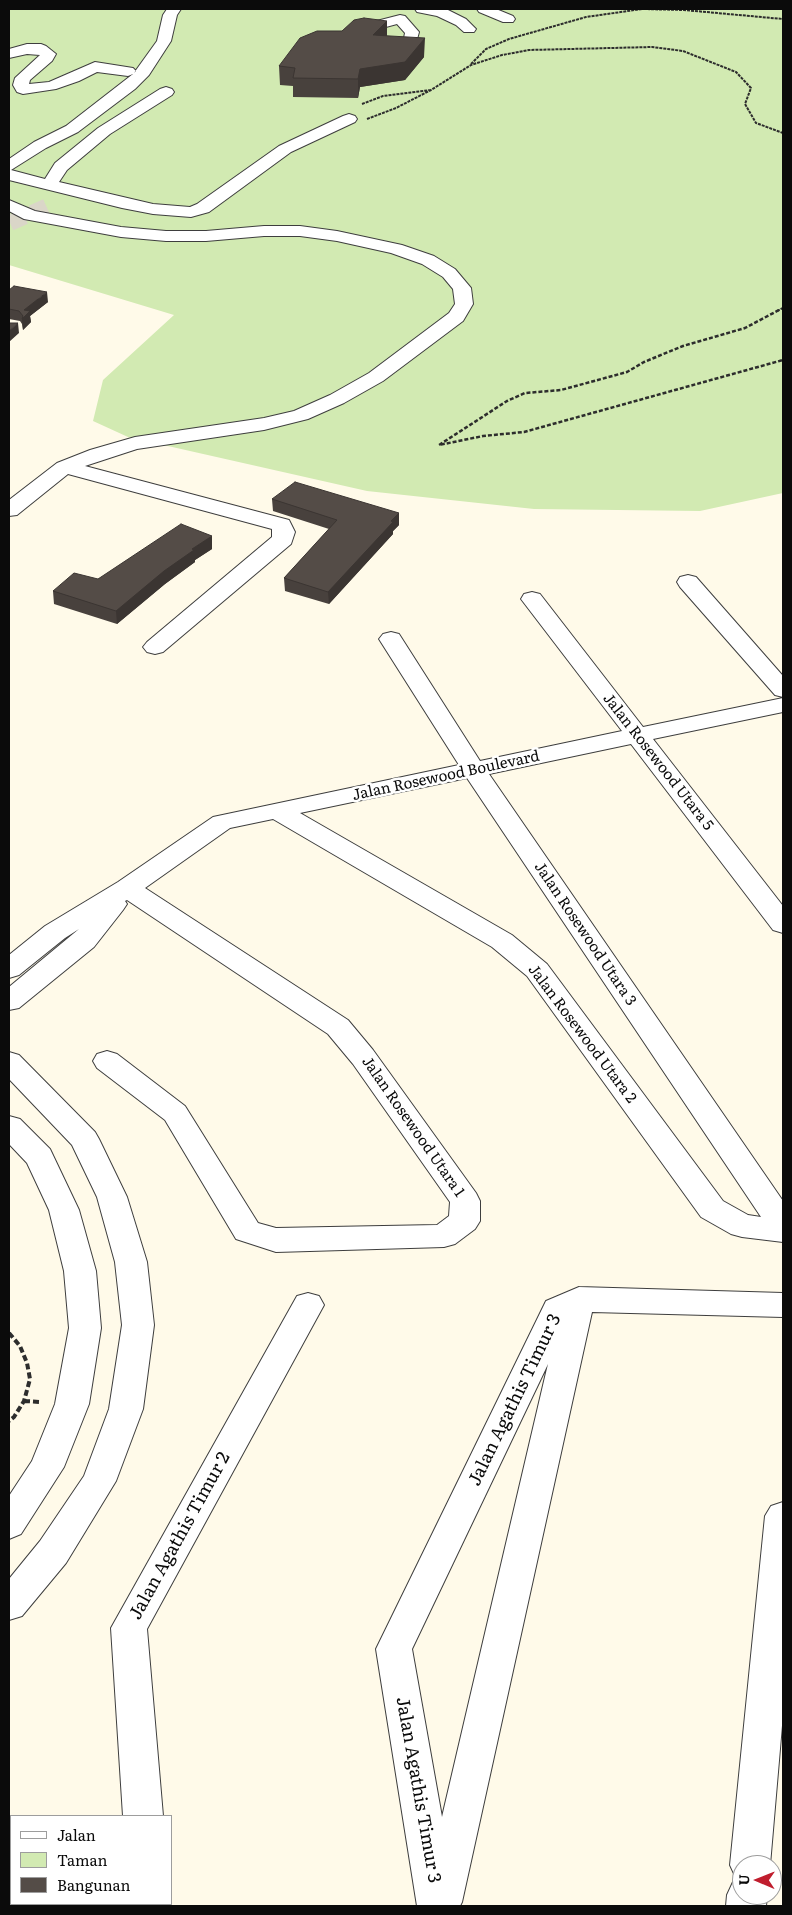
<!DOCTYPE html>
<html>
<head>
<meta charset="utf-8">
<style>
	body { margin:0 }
	#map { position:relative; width:792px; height:1915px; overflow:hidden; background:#fffae9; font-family:Literata,serif }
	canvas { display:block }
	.frame { position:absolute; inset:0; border:10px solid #0b0b0b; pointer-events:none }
	.legend { position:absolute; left:10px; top:1815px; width:162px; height:90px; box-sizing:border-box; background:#fff; border:1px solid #9d9d9d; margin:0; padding:6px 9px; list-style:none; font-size:15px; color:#0b0b0b }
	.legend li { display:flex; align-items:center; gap:10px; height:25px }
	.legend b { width:25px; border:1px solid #9d9d9d }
	.north { position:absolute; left:732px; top:1855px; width:50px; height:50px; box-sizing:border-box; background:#fff; border:1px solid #9d9d9d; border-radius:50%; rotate:271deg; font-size:14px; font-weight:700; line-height:20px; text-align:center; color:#0b0b0b }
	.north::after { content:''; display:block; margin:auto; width:18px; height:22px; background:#c01e2e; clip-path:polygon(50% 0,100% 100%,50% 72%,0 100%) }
</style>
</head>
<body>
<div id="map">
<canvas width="792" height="1915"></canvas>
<div class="frame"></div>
<ul class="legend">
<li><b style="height:6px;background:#fff"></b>Jalan</li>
<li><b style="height:14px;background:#d2eab2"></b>Taman</li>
<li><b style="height:14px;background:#544c47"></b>Bangunan</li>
</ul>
<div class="north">U</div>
</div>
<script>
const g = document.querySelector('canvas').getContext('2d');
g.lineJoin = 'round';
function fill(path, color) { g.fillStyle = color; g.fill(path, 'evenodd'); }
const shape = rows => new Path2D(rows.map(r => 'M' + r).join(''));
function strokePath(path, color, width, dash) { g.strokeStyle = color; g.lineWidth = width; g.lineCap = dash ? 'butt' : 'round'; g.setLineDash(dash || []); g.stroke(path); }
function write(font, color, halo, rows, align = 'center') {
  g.font = font + ' Literata,serif'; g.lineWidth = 5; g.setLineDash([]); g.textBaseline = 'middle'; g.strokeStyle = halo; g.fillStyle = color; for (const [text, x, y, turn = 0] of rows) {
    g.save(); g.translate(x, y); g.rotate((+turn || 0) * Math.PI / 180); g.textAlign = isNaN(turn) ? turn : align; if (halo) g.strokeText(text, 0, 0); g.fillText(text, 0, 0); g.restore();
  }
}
const green = shape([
	[9,9,783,9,783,493,700,511,534,509,367,491,128,437,93,421,103,380,174,315,9,265]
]);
const minorTunnel = shape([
	[10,223,50,205]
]);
const pathFar2 = shape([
	[471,64,486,49,509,39,586,17,642,9,684,10,783,19],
	[362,104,383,96,431,90],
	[367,119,396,108,431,90,471,65,502,55,529,50,652,47,683,51,736,72,751,88,745,104,756,123,783,133],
	[777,311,783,308]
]);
const pathFar1 = shape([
	[779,310,745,328,683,346,644,362,627,372,561,390,525,393,507,401,439,445,483,436,524,432,783,360]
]);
const path = shape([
	[9,1333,20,1346,27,1363,30,1379,24,1401,14,1417,9,1421],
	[24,1401,41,1402]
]);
const minor = shape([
	[167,9,181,9,177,15,171,41,149,75,135,89,78,132,46,148,11,170,45,179,55,163,98,128,160,89,166,87,172,89,174,92,172,95,110,134,67,170,59,182,153,204,190,207,197,204,279,146,343,116,349,114,355,116,357,119,355,122,291,152,209,212,191,217,153,214,122,208,9,180,9,159,34,142,66,126,133,74,128,76,97,72,79,81,56,89,23,94,17,92,13,85,15,78,40,55,27,54,9,58,9,49,27,44,41,44,46,46,56,54,52,61,30,80,29,84,49,82,95,62,133,68,136,71,134,73,157,41,163,15,167,9],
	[415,9,446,9,466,19,476,29,474,32,464,32,456,25,437,16,417,12,415,9],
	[477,9,496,9,513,16,515,19,513,22,503,22,479,12,477,9],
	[400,15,405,16,419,32,416,43,404,47,399,46,397,43,404,38,405,33,397,24,371,31,358,37,353,36,351,33,361,25,400,15],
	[9,200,35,211,121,227,166,231,206,231,264,226,300,226,337,231,402,245,434,256,455,269,471,288,473,304,463,321,383,381,344,403,308,419,264,430,137,449,85,466,289,520,295,532,291,544,163,652,155,654,147,652,143,647,147,642,272,537,272,529,68,474,17,515,9,516,9,500,57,463,90,450,135,437,264,418,294,411,330,395,369,373,449,313,455,304,453,289,443,277,422,264,391,253,337,241,300,236,264,236,206,241,166,241,121,237,24,219,9,211,9,200],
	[688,575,696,577,783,676,783,697,775,695,680,587,677,582,680,577,688,575],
	[532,592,540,594,643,727,783,698,783,712,653,739,783,906,783,933,773,930,631,744,489,774,783,1201,783,1242,742,1237,731,1234,701,1217,527,976,492,947,273,819,230,828,145,888,348,1020,373,1050,476,1193,480,1201,480,1221,475,1229,455,1244,444,1247,276,1252,236,1239,165,1120,97,1068,93,1061,97,1054,107,1051,117,1054,185,1106,258,1223,276,1228,437,1225,449,1216,450,1202,353,1064,328,1034,127,900,125,901,127,904,123,910,94,947,19,1008,9,1010,9,987,79,929,65,938,19,975,9,978,9,955,45,926,118,882,213,817,459,765,379,639,383,634,391,632,399,634,480,761,622,731,521,599,524,594,532,592],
	[467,778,761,1217,748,1215,723,1201,547,964,512,935,300,813,467,778],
	[9,1052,19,1055,95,1132,99,1139,127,1197,147,1262,154,1325,143,1409,116,1481,66,1563,22,1616,9,1620,9,1579,40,1541,84,1476,109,1409,122,1325,115,1262,97,1197,72,1145,9,1079,9,1052],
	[9,1116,20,1119,50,1149,79,1210,96,1271,101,1328,89,1404,64,1467,21,1534,9,1539,9,1496,32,1461,55,1404,69,1328,64,1271,49,1210,27,1163,9,1144,9,1116],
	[579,1287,783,1293,783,1317,592,1312,462,1902,460,1906,417,1906,376,1649,546,1301,579,1287],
	[548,1364,442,1817,412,1649,548,1364],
	[308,1293,319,1296,324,1305,147,1629,163,1816,123,1816,111,1628,297,1296,308,1293],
	[783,1502,783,1714,770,1865,742,1865,742,1895,767,1895,766,1906,726,1906,727,1895,733,1882,739,1879,736,1878,730,1865,765,1516,771,1506,783,1502],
	[130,1904,170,1904,170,1906,130,1906,130,1904]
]);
const wall = shape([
	[387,36,424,57,405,80,360,87,358,98,293,97,293,86,280,85,279,66],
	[9,290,48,302,30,316,31,322,23,330,22,324,20,321,9,319],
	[272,499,399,513,399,525,393,531,393,534,329,604,285,591,284,578,329,529,273,511],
	[212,536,212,549,195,560,195,562,165,584,117,624,54,604,53,591,98,579]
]);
const shadedWall = shape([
	[387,21,387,39,373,35],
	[425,38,424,57,405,80,360,87,358,98,358,79,360,69],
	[47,292,48,302,30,316,31,322,23,330,22,319,24,310],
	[18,323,19,333,9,342,9,331],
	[399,513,399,525,393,531,393,534,329,604,328,592],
	[212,536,212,549,195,560,195,562,165,584,117,624,116,611,164,571,192,549]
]);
const building = shape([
	[364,18,387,21,373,35,425,38,405,62,360,69,358,79,293,78,295,68,279,66,300,38,317,31,342,31,354,20,364,18],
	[14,286,47,292,24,310,30,311,22,319,23,316,19,311,9,309,9,290,14,286],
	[9,323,18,323,9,331,9,323],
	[295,482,399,513,391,521,393,522,328,592,284,578,337,520,272,499,295,482],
	[181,524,212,536,192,549,194,550,164,571,116,611,53,591,74,573,98,579,181,524]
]);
const streetNames = [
	["Jalan Rosewood Utara 5",658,762,52],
	["Jalan Rosewood Boulevard",446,776,-12],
	["Jalan Rosewood Utara 3",585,934,56],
	["Jalan Rosewood Utara 2",582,1034,53],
	["Jalan Rosewood Utara 1",413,1127,55]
];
const nearStreetnames = [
	["Jalan Agathis Timur 3",515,1400,-64],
	["Jalan Agathis Timur 2",180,1536,-61],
	["Jalan Agathis Timur 3",418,1790,80]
];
fill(green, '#d2eab2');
strokePath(minorTunnel, '#dad6c8', 16, [16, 8]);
strokePath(minor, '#3e3e3e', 2);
strokePath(pathFar2, '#2d2d2d', 2, [3, 1]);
strokePath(pathFar1, '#2d2d2d', 2.5, [4, 2]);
strokePath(path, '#2d2d2d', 4, [6, 3]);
fill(minor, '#fff');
fill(wall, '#48413d');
fill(shadedWall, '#3b3532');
fill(building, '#544c47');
strokePath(building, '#3b3532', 1);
write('15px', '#0b0b0b', '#fff', streetNames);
write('18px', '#0b0b0b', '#fff', nearStreetnames);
</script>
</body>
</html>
